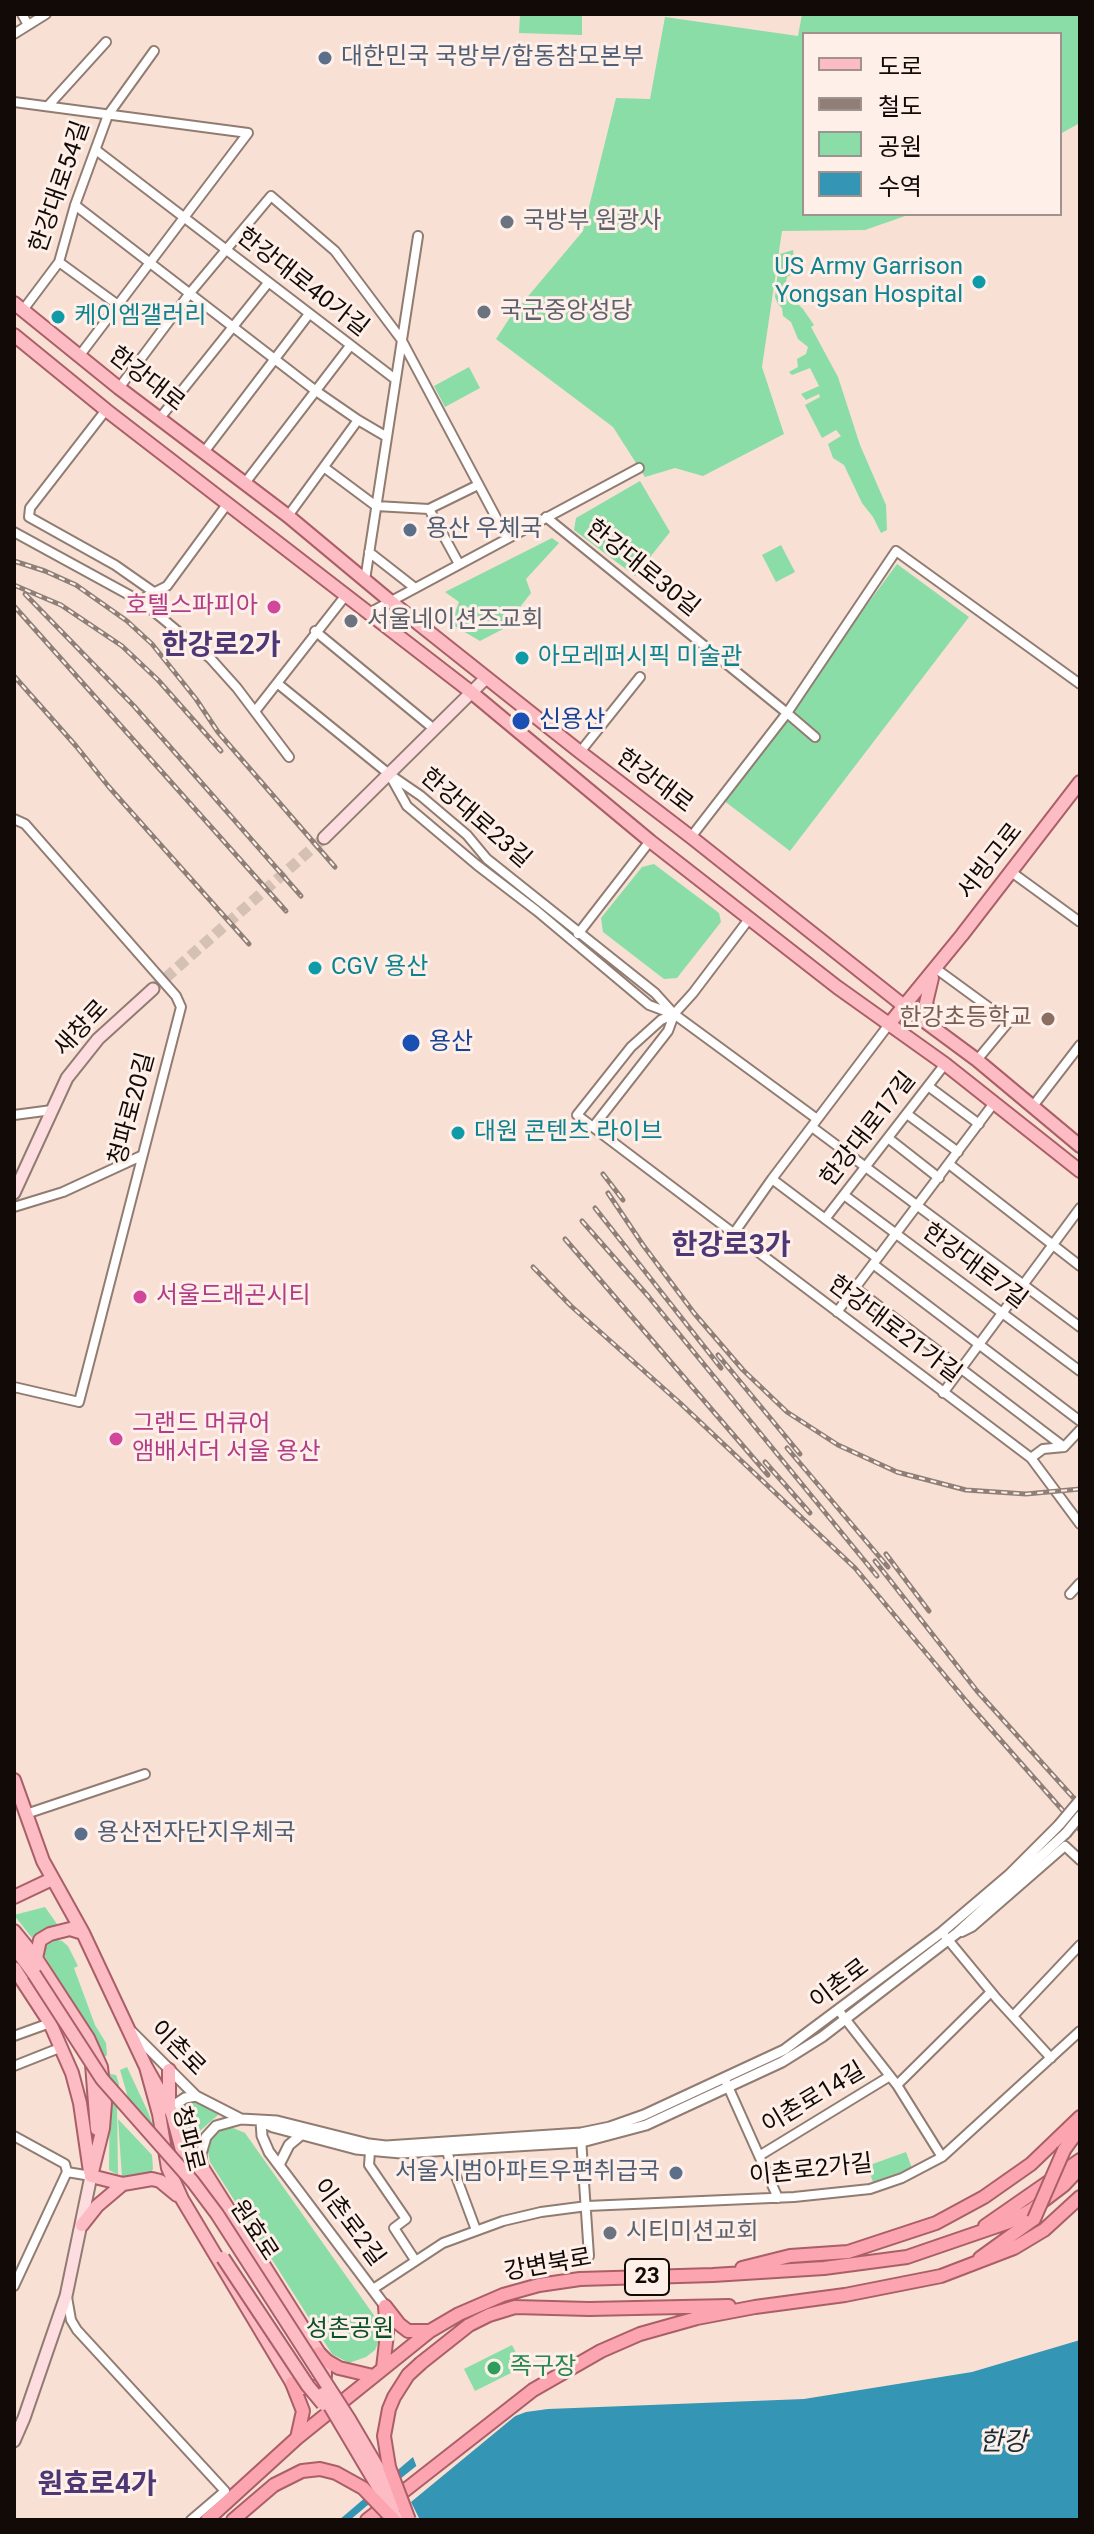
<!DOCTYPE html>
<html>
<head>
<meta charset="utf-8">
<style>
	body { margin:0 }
	#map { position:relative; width:1094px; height:2534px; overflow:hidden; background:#f8e0d5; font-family:Roboto,"Noto Sans KR",sans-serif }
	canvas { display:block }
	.frame { position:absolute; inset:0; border:16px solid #110a07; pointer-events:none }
	.legend { position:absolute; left:802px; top:32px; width:260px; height:184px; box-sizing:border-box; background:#feefe9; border:2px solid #9f938f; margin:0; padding:10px 14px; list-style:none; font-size:24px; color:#110a07 }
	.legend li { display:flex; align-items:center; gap:16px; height:40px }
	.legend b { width:40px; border:2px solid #9f938f }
</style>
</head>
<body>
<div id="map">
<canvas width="1094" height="2534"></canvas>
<div class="frame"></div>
<ul class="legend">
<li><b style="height:10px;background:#fdbbc4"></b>도로</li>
<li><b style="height:10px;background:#8f7f77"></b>철도</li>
<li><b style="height:22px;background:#8adda6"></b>공원</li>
<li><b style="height:22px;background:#3495b4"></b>수역</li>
</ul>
</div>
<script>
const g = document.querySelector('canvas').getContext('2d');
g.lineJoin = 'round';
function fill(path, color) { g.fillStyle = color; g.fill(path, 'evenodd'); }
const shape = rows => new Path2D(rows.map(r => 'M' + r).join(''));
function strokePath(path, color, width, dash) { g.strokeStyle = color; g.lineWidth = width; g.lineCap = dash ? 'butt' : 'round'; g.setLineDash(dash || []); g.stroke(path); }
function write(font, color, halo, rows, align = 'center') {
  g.font = font + ' Roboto,"Noto Sans KR",sans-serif'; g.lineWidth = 6; g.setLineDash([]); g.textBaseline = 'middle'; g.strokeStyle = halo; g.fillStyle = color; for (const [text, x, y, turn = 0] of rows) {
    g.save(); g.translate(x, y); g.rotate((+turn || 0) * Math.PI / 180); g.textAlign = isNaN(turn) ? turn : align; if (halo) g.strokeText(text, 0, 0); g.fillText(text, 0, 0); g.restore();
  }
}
const green = shape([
	[520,14,582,14,582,35,519,33],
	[802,14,1080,14,1080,123,1060,134,1060,34,804,34,804,214,911,214,865,230,782,231,762,367,784,434,703,476,675,468,645,477,613,427,496,339,509,319,583,231,616,98,650,99,665,17,798,36],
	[793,250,796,272,787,277,784,290,803,309,814,325,811,327,838,377,860,445,886,505,887,530,881,533,873,517,862,503,844,465,833,458,828,444,841,436,836,430,822,438,805,405,820,397,819,394,806,400,801,394,819,386,810,368,792,375,789,372,798,367,797,359,806,354,808,347,798,339,791,322,783,316,782,308,778,304,775,297,780,254],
	[469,367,480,388,445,407,434,386],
	[640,481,670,532,635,576,574,530,576,518],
	[552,538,559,543,526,579,531,593,503,629,480,641,451,624,459,602,445,592],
	[781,545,795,572,776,582,762,555],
	[897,564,969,617,790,851,723,800],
	[654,864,719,913,721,922,677,978,664,979,603,932,601,918,642,867],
	[45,1907,57,1924,32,1938,14,1915],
	[54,1939,62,1941,68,1946,78,1966,74,1968,95,2025,106,2043,107,2055,103,2058,43,1953,48,1941],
	[127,2067,148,2112,156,2133,129,2101,120,2070],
	[110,2074,116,2075,119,2084,117,2107,118,2175,109,2170],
	[189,2102,196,2102,218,2112,218,2115,194,2136,183,2120,184,2106],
	[118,2119,152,2155,153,2169,150,2174,122,2177],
	[231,2127,245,2133,378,2321,381,2331,379,2341,375,2350,366,2357,349,2363,332,2354,210,2162,207,2146,211,2139,223,2128],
	[906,2152,912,2168,873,2182,867,2166],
	[512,2345,523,2367,475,2391,464,2369]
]);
const water = shape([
	[1080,2340,1080,2520,339,2520,413,2457,424,2486,510,2418,526,2412,548,2409,804,2399,972,2372]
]);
const pier = shape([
	[525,2408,411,2502,420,2520,350,2520,369,2504,362,2496,386,2475,400,2479,420,2463,426,2480,508,2415]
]);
const secondaryTunnel = shape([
	[153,989,324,838]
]);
const minor = shape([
	[22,14,28,25],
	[14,34,46,14],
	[14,102,248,133,80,355],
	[48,106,106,42],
	[96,150,395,379],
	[75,205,316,391,358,420,387,437],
	[59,262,118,305],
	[23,310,59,262,75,205,108,115,154,51],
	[119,388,190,293,271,196,335,251,401,339,507,538],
	[106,410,30,508,29,517,115,565,155,593],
	[160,418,268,283],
	[204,452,309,314],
	[325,468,376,506,429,509,478,485],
	[245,483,350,346],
	[429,509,459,564],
	[288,516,358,420],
	[546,517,787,713,896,551,1080,684],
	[14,532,142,602,163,619,211,659,237,688,289,757],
	[369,552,415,588],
	[365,580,418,236],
	[142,602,147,596,167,586,228,503],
	[369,613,639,468],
	[315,631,434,729],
	[277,683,389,774,421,796,467,835,487,859,655,993,674,1014,817,1119],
	[256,710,346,595],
	[580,752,640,677],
	[392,779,407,806,477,865,537,911,649,1005,673,1014],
	[14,819,25,824,176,996,181,1007,79,1402,14,1387],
	[691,837,787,713,815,737],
	[1010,871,1080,922],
	[749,919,693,993,674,1014,661,1020,631,1047,577,1115,1031,1458,1080,1524],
	[578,934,650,841],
	[935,968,1009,1022],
	[977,1060,1016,1013],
	[928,1086,979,1124],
	[1033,1106,1080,1045],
	[907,1114,958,1152],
	[14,1115,52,1110],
	[593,1127,668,1031,674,1015],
	[812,1127,1080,1327],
	[888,1138,939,1178],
	[949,1164,1080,1266],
	[772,1179,877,1258],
	[844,1195,1080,1371],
	[14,1207,63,1192,141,1156],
	[825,1219,945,1064],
	[734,1233,772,1179,890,1023],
	[873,1264,1080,1421],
	[855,1288,1064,1447],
	[837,1312,994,1103],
	[943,1393,1080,1208],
	[1031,1458,1043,1449,1064,1447,1080,1430],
	[1070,1594,1080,1583],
	[26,1814,145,1774],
	[962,1932,972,1927,1065,1846,1080,1860],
	[945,1936,997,1999,1051,2058],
	[839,2011,897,2085,942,2157],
	[1013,2016,1080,1945],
	[14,2036,50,2023],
	[14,2066,62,2047],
	[726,2082,778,2198],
	[897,2085,991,1992],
	[14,2136,65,2164,67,2172],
	[581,2138,589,2256],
	[444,2144,476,2230],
	[370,2152,369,2165,406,2219,394,2228,415,2260],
	[759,2156,890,2076],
	[67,2172,91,2176],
	[14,2286,67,2172],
	[373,2289,443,2243,503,2221,541,2212,587,2206,794,2197,870,2189,902,2178,942,2157,1080,2031],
	[67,2297,71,2320,77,2330,225,2491,191,2520]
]);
const tertiary = shape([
	[132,2032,196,2096,241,2119,277,2121,369,2144,386,2146,581,2133,610,2127,644,2115,784,2050,942,1932,1009,1875,1059,1825],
	[172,2113,176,2104,185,2098,196,2096],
	[261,2121,262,2136,269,2152,385,2306],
	[264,2123,273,2127,356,2149,401,2153,582,2142,646,2125,782,2062,822,2037,957,1933,1066,1833],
	[202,2164,201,2154,206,2137,216,2126,241,2119],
	[279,2165,289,2145,301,2135]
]);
const secondary = shape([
	[324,838,486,678],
	[14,1193,67,1078,98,1039,153,989],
	[14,2441,24,2418,66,2296,91,2176]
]);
const primary = shape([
	[14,303,119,388,288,516,390,601,580,752,691,837,904,1006,977,1060,1080,1146],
	[14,335,106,410,471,692,650,841,837,987,945,1064,1080,1171],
	[932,978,926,1003,934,1025],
	[890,1023,962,935,1080,782],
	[14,1780,43,1861,83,1933,146,2067,172,2113,184,2158,208,2191],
	[14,1897,52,1879],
	[14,1931,36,1958,88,2038,101,2067,105,2103,103,2128,91,2176],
	[14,1947,34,1974],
	[36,1958,40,1940,50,1934,70,1929,83,1933],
	[14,1968,50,2023,72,2073,80,2103,90,2172],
	[92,2064,97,2129],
	[146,2067,159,2114,168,2168,182,2199,292,2383,299,2388,314,2388,321,2384,325,2376,325,2367,319,2353,176,2126],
	[169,2070,169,2105],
	[91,2176,123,2184,152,2179,160,2181,177,2195],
	[82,2225,97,2206,123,2184]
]);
const trunk = shape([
	[1064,2150,1080,2128],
	[985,2226,1080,2160],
	[980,2258,1034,2219],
	[742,2268,790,2256,848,2252,936,2223,984,2197,1031,2164,1080,2117],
	[385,2306,399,2324,408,2331,430,2331],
	[319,2353,327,2361,339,2368,373,2376],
	[421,2363,469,2325,489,2315,515,2307,589,2309,729,2306],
	[383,2368,387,2334,385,2306],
	[292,2383,303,2411,297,2438],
	[207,2520,297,2438,430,2331,459,2314,503,2295,539,2285,580,2279,713,2275,824,2268,907,2257,1009,2222,1031,2210,1064,2185,1080,2168],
	[233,2520,274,2485],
	[367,2520,533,2390,601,2351,640,2334,697,2318,755,2307,845,2295,941,2276,1014,2248,1044,2230,1080,2197]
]);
const rail = shape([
	[14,561,45,571,76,585,127,621,152,644,196,699,218,732,335,867],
	[14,585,61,605,122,646,158,680,221,751],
	[25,594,134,706,301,896],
	[14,606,286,911],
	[14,676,76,746,109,787,249,944],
	[603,1174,623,1200],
	[608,1193,643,1245,694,1313,743,1370,787,1412,838,1445,897,1472,966,1490,1026,1494,1080,1489],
	[595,1208,721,1368],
	[582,1221,648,1296,877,1576],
	[565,1239,768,1475],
	[533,1267,571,1306,680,1403,855,1568,967,1702,1080,1830],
	[718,1355,800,1454],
	[787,1448,888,1567],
	[765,1462,810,1513],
	[886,1554,929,1611],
	[875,1561,977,1691,1080,1805]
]);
const tertiaryBridge = shape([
	[1059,1825,1080,1800],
	[1066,1833,1080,1816]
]);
const primaryBridge = shape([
	[34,1974,102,2079,193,2182,217,2214,349,2419,399,2504],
	[223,2258,308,2386,323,2404],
	[323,2394,397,2519]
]);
const trunkBridge = shape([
	[1034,2219,1064,2150],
	[274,2485,302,2471,320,2469,336,2473,363,2488,394,2520],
	[409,2520,389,2467,384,2436,389,2409,394,2397,408,2375,421,2363]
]);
const markers = [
	[325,58,8,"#5c6f8a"],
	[507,222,8,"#6b7280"],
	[979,282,8,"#0f9aa8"],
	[484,312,8,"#6b7280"],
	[58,317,8,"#0f9aa8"],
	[410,530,8,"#5c6f8a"],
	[274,607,8,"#d1479c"],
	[351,621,8,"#6b7280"],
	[522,658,8,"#0f9aa8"],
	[521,721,10,"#1a4fb4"],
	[315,968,8,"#0f9aa8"],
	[1048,1019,8,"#8d6e63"],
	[411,1043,10,"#1a4fb4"],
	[458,1133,8,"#0f9aa8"],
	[140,1297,8,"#d1479c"],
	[116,1439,8,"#d1479c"],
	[81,1834,8,"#5c6f8a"],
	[676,2173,8,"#5c6f8a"],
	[610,2233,8,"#6b7280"],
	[494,2368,8,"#2e9e5b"]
];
const shields = [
	[647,2277,44]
];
const shieldNames = [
	["23",647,2277]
];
const serviceNames = [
	["대한민국 국방부/합동참모본부",341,58],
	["용산 우체국",426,530],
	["용산전자단지우체국",97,1834],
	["서울시범아파트우편취급국",660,2173,"right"]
];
const streetNames = [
	["한강대로54길",61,187,-71],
	["한강대로40가길",302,283,38],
	["한강대로",146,380,38],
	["한강대로30길",642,569,39],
	["한강대로",654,782,37],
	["한강대로23길",475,819,41],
	["서빙고로",991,862,-52],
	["새창로",82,1029,-47],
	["청파로20길",133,1109,-75],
	["한강대로17길",869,1130,-52],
	["한강대로7길",974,1267,37],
	["한강대로21가길",894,1330,37],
	["이촌로",840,1985,-37],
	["이촌로",177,2049,45],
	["이촌로14길",814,2099,-31],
	["청파로",187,2139,76],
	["이촌로2가길",811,2171,-6],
	["이촌로2길",348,2223,53],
	["원효로",253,2231,57],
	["강변북로",548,2266,-10]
];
const worshipNames = [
	["국방부 원광사",523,222],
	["국군중앙성당",500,312],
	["서울네이션즈교회",367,621],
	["시티미션교회",626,2233]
];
const cultureNames = [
	["US Army Garrison",963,268,"right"],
	["Yongsan Hospital",963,296,"right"],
	["케이엠갤러리",74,317],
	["아모레퍼시픽 미술관",538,658],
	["CGV 용산",331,968],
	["대원 콘텐츠 라이브",474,1133]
];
const hotelNames = [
	["호텔스파피아",258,607,"right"],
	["서울드래곤시티",156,1297],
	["그랜드 머큐어",132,1425],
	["앰배서더 서울 용산",132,1453]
];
const transitNames = [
	["신용산",539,721],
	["용산",429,1043]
];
const educationNames = [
	["한강초등학교",1032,1019]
];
const parkNames = [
	["성촌공원",350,2330]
];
const leisureNames = [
	["족구장",510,2368]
];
const waterNames = [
	["한강",1003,2443]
];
const quarterNames = [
	["한강로2가",221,647],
	["한강로3가",731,1247],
	["원효로4가",97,2486]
];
fill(green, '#8adda6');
fill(water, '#3495b4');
fill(pier, '#f8e0d5');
strokePath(secondaryTunnel, '#d5c0b6', 11, [11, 5.5]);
strokePath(minor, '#917c72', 12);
strokePath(tertiary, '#917c72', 13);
strokePath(secondary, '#917c72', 15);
strokePath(primary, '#aa5f68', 16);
strokePath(trunk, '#aa5f68', 16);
strokePath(minor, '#fff', 8);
strokePath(tertiary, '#fff', 9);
strokePath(secondary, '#fedde1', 11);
strokePath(primary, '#fdbbc4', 12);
strokePath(trunk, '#fca4b0', 12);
strokePath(rail, '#8f7f77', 5);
strokePath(rail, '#feefe9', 2, [6]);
strokePath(tertiaryBridge, '#917c72', 13, []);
strokePath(primaryBridge, '#aa5f68', 16, []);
strokePath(trunkBridge, '#aa5f68', 16, []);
strokePath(tertiaryBridge, '#fff', 9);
strokePath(primaryBridge, '#fdbbc4', 12);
strokePath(trunkBridge, '#fca4b0', 12);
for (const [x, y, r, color] of markers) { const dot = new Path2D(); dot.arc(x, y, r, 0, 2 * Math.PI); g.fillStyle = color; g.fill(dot); strokePath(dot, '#feefe9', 3); }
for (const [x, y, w] of shields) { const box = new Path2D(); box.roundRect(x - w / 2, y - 18, w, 36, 6); g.fillStyle = '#feefe9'; g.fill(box); strokePath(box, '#110a07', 2); }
write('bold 22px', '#110a07', null, shieldNames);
write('24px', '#4e5e75', '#feefe9', serviceNames, 'left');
write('24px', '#110a07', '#feefe9', streetNames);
write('24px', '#5b616d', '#feefe9', worshipNames, 'left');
write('24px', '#0d838f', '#feefe9', cultureNames, 'left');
write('24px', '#b23c85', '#feefe9', hotelNames, 'left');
write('24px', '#164399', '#feefe9', transitNames, 'left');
write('24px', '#785e54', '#feefe9', educationNames, 'right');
write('24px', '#08512b', '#feefe9', parkNames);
write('24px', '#27864d', '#feefe9', leisureNames, 'left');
write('italic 26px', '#182d35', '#feefe9', waterNames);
write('bold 28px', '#4d3875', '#feefe9', quarterNames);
</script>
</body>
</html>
